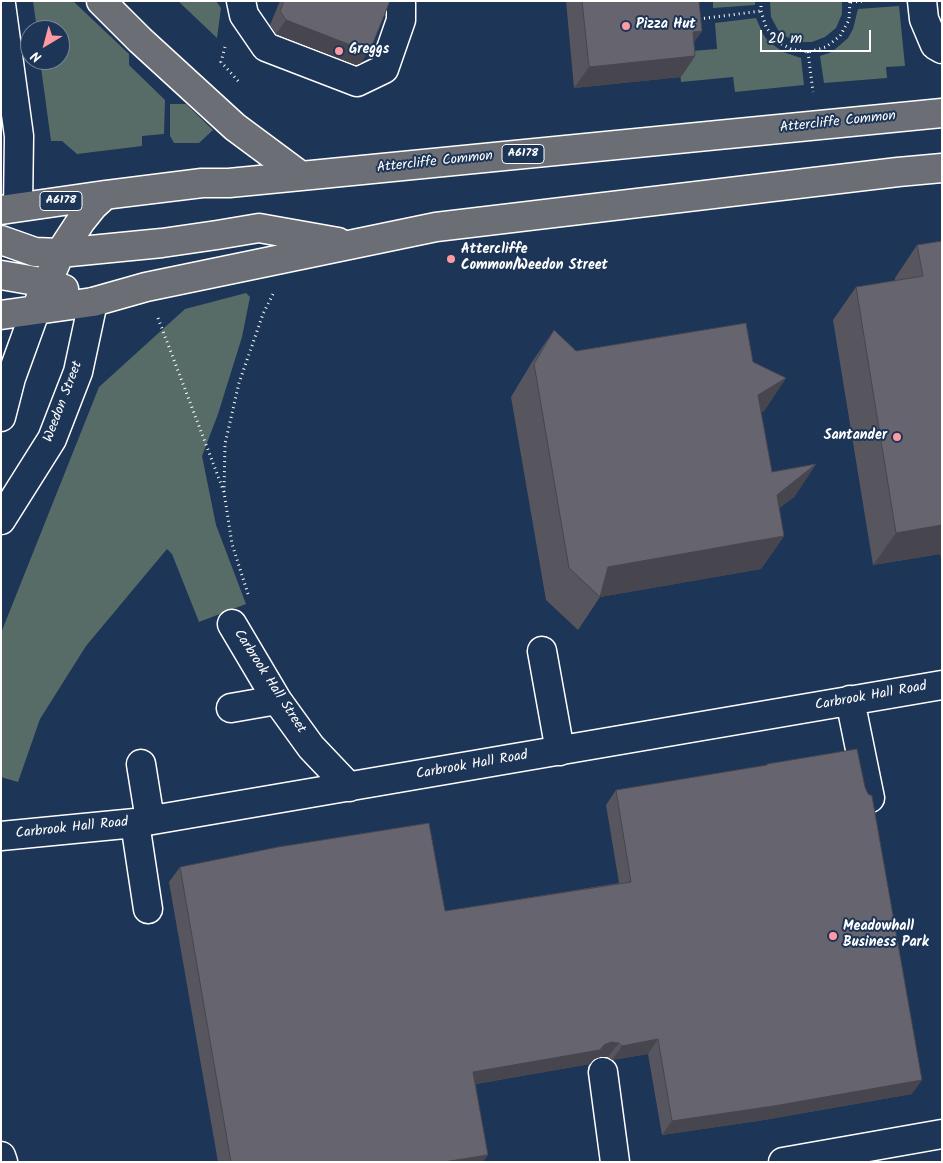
<!DOCTYPE html>
<html>
<head>
<meta charset="utf-8">
<style>
	body { margin:0 }
	#map { position:relative; width:943px; height:1163px; overflow:hidden; background:#1d3557; font-family:Kalam,sans-serif }
	canvas { display:block }
	.frame { position:absolute; inset:0; border:2px solid #fff; pointer-events:none }
	.north { position:absolute; left:20px; top:20px; width:50px; height:50px; box-sizing:border-box; background:#1d3557; border:1px solid #77869a; border-radius:50%; rotate:217deg; font-size:14px; font-weight:700; line-height:20px; text-align:center; color:#fff }
	.north::after { content:''; display:block; margin:auto; width:18px; height:22px; background:#ff9aa2; clip-path:polygon(50% 0,100% 100%,50% 72%,0 100%) }
	.scale { position:absolute; left:760px; top:30px; width:111px; height:22px; box-sizing:border-box; border:2px solid #fff; border-top:0; padding-left:6px; font-size:15px; line-height:18px; white-space:nowrap; color:#fff; -webkit-text-stroke:4px #1d3557; paint-order:stroke }
</style>
</head>
<body>
<div id="map">
<canvas width="943" height="1163"></canvas>
<div class="frame"></div>
<div class="north">N</div>
<div class="scale">20 m</div>
</div>
<script>
const g = document.querySelector('canvas').getContext('2d');
g.lineJoin = 'round';
function fill(path, color) { g.fillStyle = color; g.fill(path, 'evenodd'); }
const shape = rows => new Path2D(rows.map(r => 'M' + r).join(''));
function strokePath(path, color, width, dash) { g.strokeStyle = color; g.lineWidth = width; g.lineCap = dash ? 'butt' : 'round'; g.setLineDash(dash || []); g.stroke(path); }
function write(font, color, halo, rows, align = 'center') {
  g.font = font + ' Kalam,sans-serif'; g.lineWidth = 4; g.setLineDash([]); g.textBaseline = 'middle'; g.strokeStyle = halo; g.fillStyle = color; for (const [text, x, y, turn = 0] of rows) {
    g.save(); g.translate(x, y); g.rotate((+turn || 0) * Math.PI / 180); g.textAlign = isNaN(turn) ? turn : align; if (halo) g.strokeText(text, 0, 0); g.fillText(text, 0, 0); g.restore();
  }
}
const green = shape([
	[33,1,73,1,129,54,129,65,165,100,164,134,142,136,142,146,77,154,62,141,51,141,40,60,60,60,60,30,37,30],
	[178,1,216,1,221,8,217,38],
	[713,1,755,1,755,5,713,8],
	[770,1,842,1,842,14,836,28,825,37,812,42,797,42,785,36,778,30,771,17],
	[899,6,905,66,886,67,887,78,824,83,820,56,832,52,848,38,853,29,858,9],
	[756,18,763,34,768,41,783,52,801,58,804,85,735,92,733,77,681,82,678,52,717,49,715,23],
	[170,104,186,104,213,130,199,143,174,143,170,136],
	[246,293,250,297,242,337,218,414,202,456,216,525,246,604,199,622,172,554,167,549,86,646,40,719,18,782,1,777,1,633,99,387,185,309]
]);
const path = shape([
	[761,1,761,11,766,27,776,41,791,49,808,52,826,47,840,36,849,20,850,1],
	[851,2,866,1],
	[699,19,761,11],
	[225,47,221,62,240,83],
	[808,52,813,92],
	[158,318,224,492],
	[248,594,232,544,224,492,225,444,239,383,263,314,273,294]
]);
const minor = shape([
	[241,1,244,15,266,47,357,82,384,69,401,20,401,1],
	[922,1,924,19,935,45,942,49],
	[1,4,19,136,18,207],
	[1,417,11,378,36,309],
	[1,520,52,439,78,372,93,302],
	[232,624,277,700,311,747,349,787],
	[542,651,560,751],
	[850,700,870,798],
	[231,708,277,700],
	[141,764,150,820],
	[135,823,148,909],
	[1,836,135,823,942,685],
	[603,1072,615,1162],
	[1,1156,3,1162],
	[783,1162,942,1134]
]);
const major = shape([
	[101,1,140,40,235,127,301,176],
	[1,210,105,195,202,183,229,183,301,176,942,113],
	[1,240,35,252,60,253,162,243,217,235,259,228,338,242],
	[1,275,47,283,64,289],
	[36,309,60,253,81,221,93,206,105,195],
	[1,315,93,302,146,287,436,227,898,172,942,168]
]);
const wall = shape([
	[280,1,390,1,361,63,356,65,276,34,270,25],
	[566,1,699,1,702,31,694,42,695,56,681,77,574,88],
	[942,241,942,563,940,554,873,565,833,320,856,287,895,281,895,278,917,245],
	[554,330,576,351,753,362,786,378,764,411,761,412,772,472,816,464,794,497,779,508,784,536,761,569,600,597,578,630,546,600,511,397,532,362],
	[767,764,865,787,868,794,912,1094,764,1120,662,1135,648,1054,612,1060,608,1057,600,1057,594,1059,590,1064,476,1084,483,1162,218,1162,169,882,180,867,445,911,619,883,606,805,616,790,765,766]
]);
const shadedWall = shape([
	[286,20,371,48,361,63,356,65,276,34],
	[702,31,688,51,693,32],
	[695,56,681,77,574,88,589,67],
	[786,378,764,411,735,428,758,395],
	[816,464,794,497,754,528,777,495],
	[942,525,942,552,940,554,873,565,896,533],
	[784,536,761,569,600,597,608,567],
	[658,1039,648,1054,612,1060,622,1046],
	[611,1042,619,1043,608,1057,600,1057,594,1059,590,1064,463,1086,473,1072],
	[922,1080,912,1094,764,1120,662,1135,672,1121],
	[488,1155,483,1162,444,1162]
]);
const building = shape([
	[284,1,390,1,371,48,366,51,286,20,280,11,284,1],
	[582,1,699,1,702,31,693,32,695,56,589,67,582,1],
	[942,241,942,525,896,533,856,287,923,276,917,245,942,241],
	[746,323,753,362,786,378,758,395,772,472,816,464,777,495,784,536,608,567,600,597,569,568,534,364,554,330,576,351,746,323],
	[857,749,865,787,868,794,872,796,922,1080,774,1106,672,1121,658,1039,622,1046,619,1043,611,1042,604,1045,600,1050,473,1072,488,1155,444,1162,231,1162,180,867,278,847,429,823,445,911,631,882,616,790,767,765,767,764,857,749]
]);
const markers = [
	[626,26,5,"#ff9aa2"],
	[339,51,5,"#ff9aa2"],
	[451,259,5,"#ff9aa2"],
	[897,437,5,"#ff9aa2"],
	[833,936,5,"#ff9aa2"]
];
const shields = [
	[523,154,42],
	[61,201,42]
];
const shieldNames = [
	["A6178",523,154],
	["A6178",61,201]
];
const poiNames = [
	["Pizza Hut",636,26],
	["Greggs",349,51],
	["Attercliffe",461,251],
	["Common/Weedon Street",461,267],
	["Santander",887,437,"right"],
	["Meadowhall",843,928],
	["Business Park",843,944]
];
const streetNames = [
	["Attercliffe Common",838,123,-6],
	["Attercliffe Common",435,163,-6],
	["Weedon Street",64,402,-69],
	["Carbrook Hall Street",269,682,57],
	["Carbrook Hall Road",871,697,-10],
	["Carbrook Hall Road",472,766,-10],
	["Carbrook Hall Road",72,829,-6]
];
fill(green, '#586c67');
strokePath(minor, '#fff', 31);
strokePath(major, '#fff', 31);
strokePath(path, '#fff', 3, [1, 4]);
strokePath(minor, '#1d3557', 28);
strokePath(major, '#6b6f75', 28);
fill(wall, '#57565f');
fill(shadedWall, '#47464e');
fill(building, '#65646f');
strokePath(building, '#47464e', 1);
for (const [x, y, r, color] of markers) { const dot = new Path2D(); dot.arc(x, y, r, 0, 2 * Math.PI); g.fillStyle = color; g.fill(dot); strokePath(dot, '#1d3557', 2); }
for (const [x, y, w] of shields) { const box = new Path2D(); box.roundRect(x - w / 2, y - 9.5, w, 19, 4); g.fillStyle = '#1d3557'; g.fill(box); strokePath(box, '#fff', 1); }
write('bold 12px', '#fff', null, shieldNames);
write('bold 14px', '#fff', '#1d3557', poiNames, 'left');
write('14px', '#fff', '#1d3557', streetNames);
</script>
</body>
</html>
